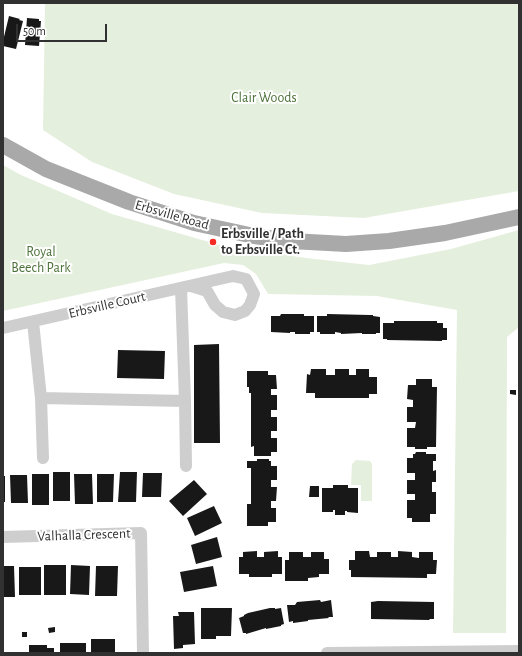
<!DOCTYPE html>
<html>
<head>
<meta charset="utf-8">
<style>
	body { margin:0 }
	#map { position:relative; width:522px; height:656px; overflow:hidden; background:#fff; font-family:"Alegreya Sans",sans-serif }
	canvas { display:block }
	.frame { position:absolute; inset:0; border:4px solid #313131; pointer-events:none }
	.scale { position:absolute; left:16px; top:24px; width:91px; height:18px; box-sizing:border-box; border:2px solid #313131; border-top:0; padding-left:5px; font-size:12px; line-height:14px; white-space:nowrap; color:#313131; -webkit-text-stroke:3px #fff; paint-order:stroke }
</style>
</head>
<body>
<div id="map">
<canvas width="522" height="656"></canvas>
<div class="frame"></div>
<div class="scale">50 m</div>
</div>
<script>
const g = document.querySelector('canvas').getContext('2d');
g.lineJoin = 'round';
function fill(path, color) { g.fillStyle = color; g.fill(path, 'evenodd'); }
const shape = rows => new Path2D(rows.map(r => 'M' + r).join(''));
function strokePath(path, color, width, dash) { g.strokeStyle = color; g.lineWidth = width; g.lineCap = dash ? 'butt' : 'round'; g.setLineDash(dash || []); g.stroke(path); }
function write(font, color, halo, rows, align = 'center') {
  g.font = font + ' "Alegreya Sans",sans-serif'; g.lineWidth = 4; g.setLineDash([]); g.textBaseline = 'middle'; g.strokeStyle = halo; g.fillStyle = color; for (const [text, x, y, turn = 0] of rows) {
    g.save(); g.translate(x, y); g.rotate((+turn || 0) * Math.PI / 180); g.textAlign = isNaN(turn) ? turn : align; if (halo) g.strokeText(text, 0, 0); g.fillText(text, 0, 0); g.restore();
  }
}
const green = shape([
	[45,3,519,3,519,191,364,218,262,213,174,194,92,162,43,130],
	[3,165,21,175,112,214,223,246,306,258,369,265,451,249,519,230,519,327,507,337,506,633,453,633,457,310,377,296,268,294,256,274,243,265,224,263,3,311],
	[356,460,370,461,372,464,372,501,361,501,361,485,351,485,352,464]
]);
const building = shape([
	[9,16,20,19,19,20,23,21,16,49,3,46,3,41],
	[27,18,39,19,39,21,41,21,39,46,25,45],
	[281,314,304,314,304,316,314,316,314,332,310,332,310,334,295,334,295,332,290,332,290,333,271,332,271,316,280,316],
	[327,314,370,315,373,315,373,316,380,317,380,333,376,333,376,334,362,334,362,333,341,334,341,333,335,332,335,334,320,334,320,332,317,332,317,316,327,316],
	[394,321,437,321,437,323,443,323,443,328,447,328,447,340,442,340,442,341,387,340,387,339,383,339,383,323,394,323],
	[219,344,220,443,194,443,194,345],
	[118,350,165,351,164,379,117,378],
	[311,369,326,369,326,375,335,375,335,369,349,369,349,375,356,375,356,369,369,369,369,377,377,377,377,394,369,394,369,398,315,398,315,393,306,393,307,374,310,375],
	[247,371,268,371,268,375,276,375,277,389,271,389,271,395,277,395,277,410,271,410,271,417,277,417,277,431,271,431,271,438,277,438,277,452,271,452,271,456,254,456,254,446,251,447,251,393,249,393,249,387,247,387],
	[416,379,432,379,432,387,437,387,436,447,427,447,427,449,415,449,415,447,407,447,407,428,415,428,416,422,407,422,407,407,413,407,413,400,407,399,408,385,416,385],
	[510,390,516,390,516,395,510,394],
	[416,452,426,452,426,454,436,454,436,461,433,461,433,471,436,470,436,482,432,482,432,492,436,492,436,514,430,514,430,522,412,522,412,518,407,518,407,500,415,500,415,494,407,494,407,480,415,480,415,473,407,473,407,458,413,458,413,454,415,454],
	[257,459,269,459,269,461,271,461,271,466,277,466,277,480,271,480,271,487,277,487,276,501,271,501,271,508,276,508,276,522,268,522,268,526,247,526,247,504,251,504,251,468,247,468,247,461,257,461],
	[53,472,70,472,70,501,53,501],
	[120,472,137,472,136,502,118,502],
	[143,473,162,473,161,497,142,497],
	[32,474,49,474,49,505,32,505],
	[74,474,92,474,93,504,75,504],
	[97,474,114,474,113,502,97,502],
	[10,475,27,475,28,503,11,503],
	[3,476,5,476,5,502,3,502],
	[194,480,207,494,183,516,169,501],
	[333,485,348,485,348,488,358,488,358,513,347,512,347,511,345,511,345,515,335,515,335,510,333,510,333,512,322,512,322,488,333,488],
	[310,486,319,486,319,497,309,497],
	[214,506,222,523,195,536,187,518],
	[217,537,222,557,196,564,191,545],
	[257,551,257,557,264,557,264,552,278,551,278,557,282,557,282,574,272,574,272,577,249,577,249,574,239,574,239,557,243,557,243,552],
	[355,551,369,551,370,557,377,557,377,552,391,552,391,557,398,557,398,551,412,552,412,557,419,558,419,552,433,552,433,560,437,560,436,574,427,574,427,578,351,577,351,570,349,570,349,560,355,560],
	[289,552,303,552,303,557,311,557,311,552,324,552,324,559,329,559,329,574,319,574,319,577,308,578,308,581,285,581,285,560,289,560],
	[44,565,66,565,66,595,44,595],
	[71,565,90,566,89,595,70,594],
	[3,566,14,566,15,597,3,597],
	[96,566,118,566,117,596,95,596],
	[213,566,217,586,184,592,180,572],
	[19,567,41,567,41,595,19,595],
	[320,600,321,602,331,600,333,617,328,617,329,618,308,620,308,621,293,623,293,621,289,622,287,605,295,605,297,602],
	[378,601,434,602,434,619,430,619,429,620,371,619,371,602],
	[201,608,232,608,231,636,216,636,216,639,201,639],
	[270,608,275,608,275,609,281,608,284,624,281,625,281,626,266,629,266,628,246,634,246,633,243,633,239,618,244,616,244,615,248,613],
	[178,612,194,612,195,644,183,645,183,648,174,649,173,616,179,616],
	[55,627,55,632,49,633,48,628],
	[22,632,27,632,27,637,22,637],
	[91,639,115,639,115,653,91,653],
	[60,643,86,643,86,653,60,653],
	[29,645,47,645,47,648,54,648,54,653,29,653]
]);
const minor = shape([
	[33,322,41,398,185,401,181,288],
	[3,328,233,276,246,279,254,294,250,305,245,311,235,315,223,312,215,305,207,291,191,286],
	[41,398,43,458],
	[185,401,186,466],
	[3,537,141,533,143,653],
	[327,653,519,651]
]);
const major = shape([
	[3,145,46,169,129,202,194,223,254,236,291,241,346,244,389,241,445,233,519,217]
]);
const markers = [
	[213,242,4,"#f62c24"]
];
const parkNames = [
	["Clair Woods",264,98],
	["Royal",41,252],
	["Beech Park",41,268]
];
const streetNames = [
	["Erbsville Road",172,215,16],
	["Erbsville Court",107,305,-13],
	["Valhalla Crescent",84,535,-2]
];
const poiNames = [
	["Erbsville / Path",221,234],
	["to Erbsville Ct.",221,250]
];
fill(green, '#e5efde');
fill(building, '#181818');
strokePath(minor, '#cecece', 12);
strokePath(major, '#a9a9a9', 16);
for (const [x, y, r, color] of markers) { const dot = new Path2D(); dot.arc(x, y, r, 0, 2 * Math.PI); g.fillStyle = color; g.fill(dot); strokePath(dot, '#fff', 1.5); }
write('14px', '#4d7239', '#fff', parkNames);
write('14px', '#313131', '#fff', streetNames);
write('bold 14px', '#313131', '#fff', poiNames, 'left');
</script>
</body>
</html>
